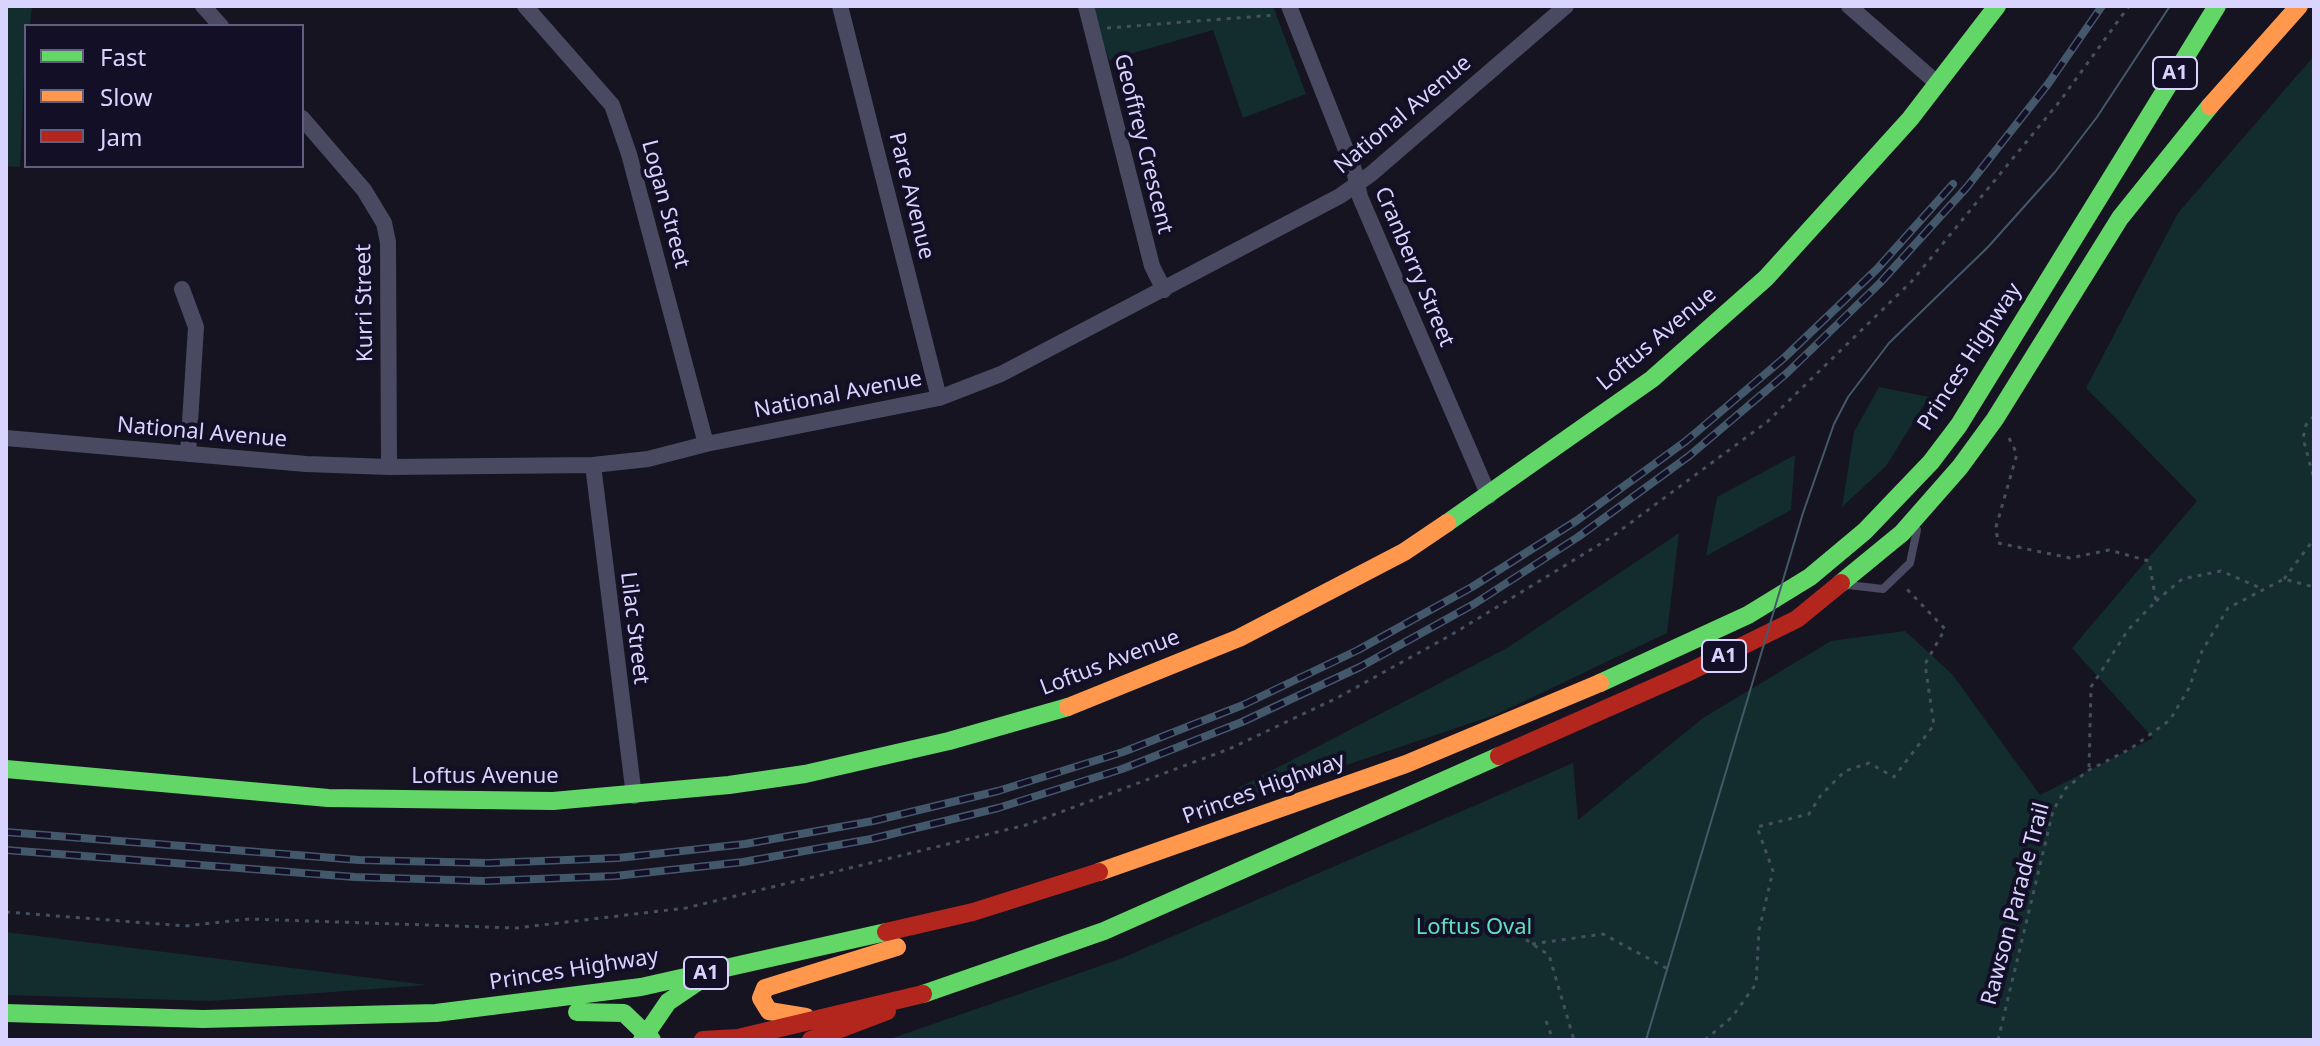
<!DOCTYPE html>
<html>
<head>
<meta charset="utf-8">
<style>
	body { margin:0 }
	#map { position:relative; width:2320px; height:1046px; overflow:hidden; background:#161421; font-family:"Noto Sans",sans-serif }
	canvas { display:block }
	.frame { position:absolute; inset:0; border:8px solid #d9d4ff; pointer-events:none }
	.legend { position:absolute; left:24px; top:24px; width:280px; height:144px; box-sizing:border-box; background:#130f26; border:2px solid #625e7d; margin:0; padding:10px 14px; list-style:none; font-size:24px; color:#d9d4ff }
	.legend li { display:flex; align-items:center; gap:16px; height:40px }
	.legend b { width:40px; border:2px solid #625e7d }
</style>
</head>
<body>
<div id="map">
<canvas width="2320" height="1046"></canvas>
<div class="frame"></div>
<ul class="legend">
<li><b style="height:10px;background:#63d668"></b>Fast</li>
<li><b style="height:10px;background:#ff974d"></b>Slow</li>
<li><b style="height:10px;background:#b3261e"></b>Jam</li>
</ul>
</div>
<script>
const g = document.querySelector('canvas').getContext('2d');
g.lineJoin = 'round';
function fill(path, color) { g.fillStyle = color; g.fill(path, 'evenodd'); }
const shape = rows => new Path2D(rows.map(r => 'M' + r).join(''));
function strokePath(path, color, width, dash) { g.strokeStyle = color; g.lineWidth = width; g.lineCap = dash ? 'butt' : 'round'; g.setLineDash(dash || []); g.stroke(path); }
function write(font, color, halo, rows, align = 'center') {
  g.font = font + ' "Noto Sans",sans-serif'; g.lineWidth = 8; g.setLineDash([]); g.textBaseline = 'middle'; g.strokeStyle = halo; g.fillStyle = color; for (const [text, x, y, turn = 0] of rows) {
    g.save(); g.translate(x, y); g.rotate((+turn || 0) * Math.PI / 180); g.textAlign = isNaN(turn) ? turn : align; if (halo) g.strokeText(text, 0, 0); g.fillText(text, 0, 0); g.restore();
  }
}
const green = shape([
	[6,6,32,6,30,26,26,26,20,167,6,166],
	[1092,6,1273,6,1306,94,1243,118,1213,30,1109,60],
	[2314,56,2314,1040,887,1040,1120,959,1573,763,1578,820,1703,718,1831,641,1905,631,1952,674,2040,795,2153,738,2072,648,2197,501,2086,388,2178,213],
	[1879,387,1929,397,1886,466,1842,507,1854,432],
	[1795,455,1791,510,1706,556,1717,497],
	[1679,533,1667,633,1495,715,1287,785,1196,810,1507,648],
	[6,932,149,950,427,985,210,1001,6,995]
]);
const path = shape([
	[1107,28,1275,15],
	[2314,416,2306,425,2303,438,2314,479],
	[2009,438,2017,454,1996,527,1998,543,2070,558,2109,550,2149,561,2156,601,2128,630,2091,687,2089,770],
	[2284,579,2314,539],
	[2156,601,2182,579,2221,571,2263,589],
	[6,912,185,926,249,919,516,928,686,908,1026,825,1229,749,1337,698,1451,635,1610,538,1767,422,1912,281,2060,101,2129,6],
	[1501,923,1549,955,1574,1040],
	[1532,944,1603,934,1668,969],
	[1546,1021,1553,1040],
	[1705,1040,1732,1017,1756,984,1759,930,1773,871,1757,827,1809,814,1821,795,1845,771,1869,763,1894,777,1934,725,1925,664,1945,629,1904,586],
	[1998,1040,2053,811,2066,788,2089,770,2130,749,2170,720,2189,688,2202,651,2228,608,2284,579,2314,587]
]);
const lane = shape([
	[1848,585,1883,589,1910,563,1917,530]
]);
const street = shape([
	[203,6,221,26],
	[525,6,612,105,629,154,706,444],
	[840,6,939,398],
	[1086,6,1152,266,1164,290],
	[1289,6,1354,170,1360,197,1489,496],
	[1849,6,1938,84],
	[302,118,364,190,384,223,388,242,389,467],
	[182,289,196,327,188,454],
	[6,438,306,464,389,467,593,465,648,459,706,444,939,398,1001,374,1340,196,1371,174,1566,6],
	[593,465,634,796]
]);
const fast = shape([
	[1447,523,1652,379,1766,278,1910,119,1997,6],
	[1841,583,1902,533,1960,467,1995,419,2120,218,2210,106],
	[1600,683,1748,615,1810,577,1865,531,1931,462,1959,425,2217,6],
	[6,769,328,798,553,801,729,785,805,774,949,741,1068,707],
	[923,994,1104,931,1499,756],
	[577,1012,624,1013,652,1040],
	[6,1013,203,1019,436,1013,641,987,886,932],
	[642,1040,668,1002,702,979]
]);
const slow = shape([
	[2210,106,2299,6],
	[1068,707,1239,638,1404,552,1447,523],
	[1099,872,1406,764,1600,683],
	[806,1017,769,1011,761,998,765,988,897,947]
]);
const jam = shape([
	[1499,756,1689,672,1797,619,1841,583],
	[886,932,973,912,1099,872],
	[703,1040,738,1038,923,994],
	[811,1040,887,1011]
]);
const tram = shape([
	[1646,1040,1803,513,1834,424,1848,397,1889,343,1988,247,2055,172,2097,117,2170,6]
]);
const rail = shape([
	[6,832,359,860,489,863,618,858,745,844,873,821,998,791,1123,752,1243,705,1358,650,1472,587,1576,521,1686,441,1784,358,1877,269,1953,184],
	[6,850,355,877,485,881,615,876,743,862,871,839,998,808,1122,769,1242,722,1360,667,1474,604,1578,537,1689,456,1787,373,1880,283,1967,187,2048,84,2102,6]
]);
const shields = [
	[2175,73,44],
	[1724,656,44],
	[706,973,44]
];
const shieldNames = [
	["A1",2175,73],
	["A1",1724,656],
	["A1",706,973]
];
const streetNames = [
	["National Avenue",1403,115,-40],
	["Geoffrey Crescent",1143,144,76],
	["Pare Avenue",911,196,76],
	["Logan Street",665,204,75],
	["Cranberry Street",1414,267,67],
	["Kurri Street",365,303,-91],
	["Loftus Avenue",1657,339,-40],
	["Princes Highway",1970,357,-57],
	["National Avenue",838,395,-11],
	["National Avenue",202,433,5],
	["Lilac Street",634,628,83],
	["Loftus Avenue",1110,663,-21],
	["Loftus Avenue",485,777],
	["Princes Highway",1264,789,-20],
	["Rawson Parade Trail",2016,904,-75],
	["Princes Highway",574,970,-9]
];
const parkNames = [
	["Loftus Oval",1474,928]
];
fill(green, '#132c2d');
strokePath(path, '#44505f', 3, [4, 6]);
strokePath(lane, '#4a4962', 8);
strokePath(street, '#4a4962', 16);
strokePath(fast, '#63d668', 18);
strokePath(slow, '#ff974d', 18);
strokePath(jam, '#b3261e', 18);
strokePath(tram, '#43596b', 2);
strokePath(rail, '#43596b', 8);
strokePath(rail, '#130f26', 5, [15]);
for (const [x, y, w] of shields) { const box = new Path2D(); box.roundRect(x - w / 2, y - 16, w, 32, 6); g.fillStyle = '#130f26'; g.fill(box); strokePath(box, '#d9d4ff', 2); }
write('bold 20px', '#d9d4ff', null, shieldNames);
write('22px', '#d9d4ff', '#130f26', streetNames);
write('22px', '#5fe0c0', '#130f26', parkNames);
</script>
</body>
</html>
